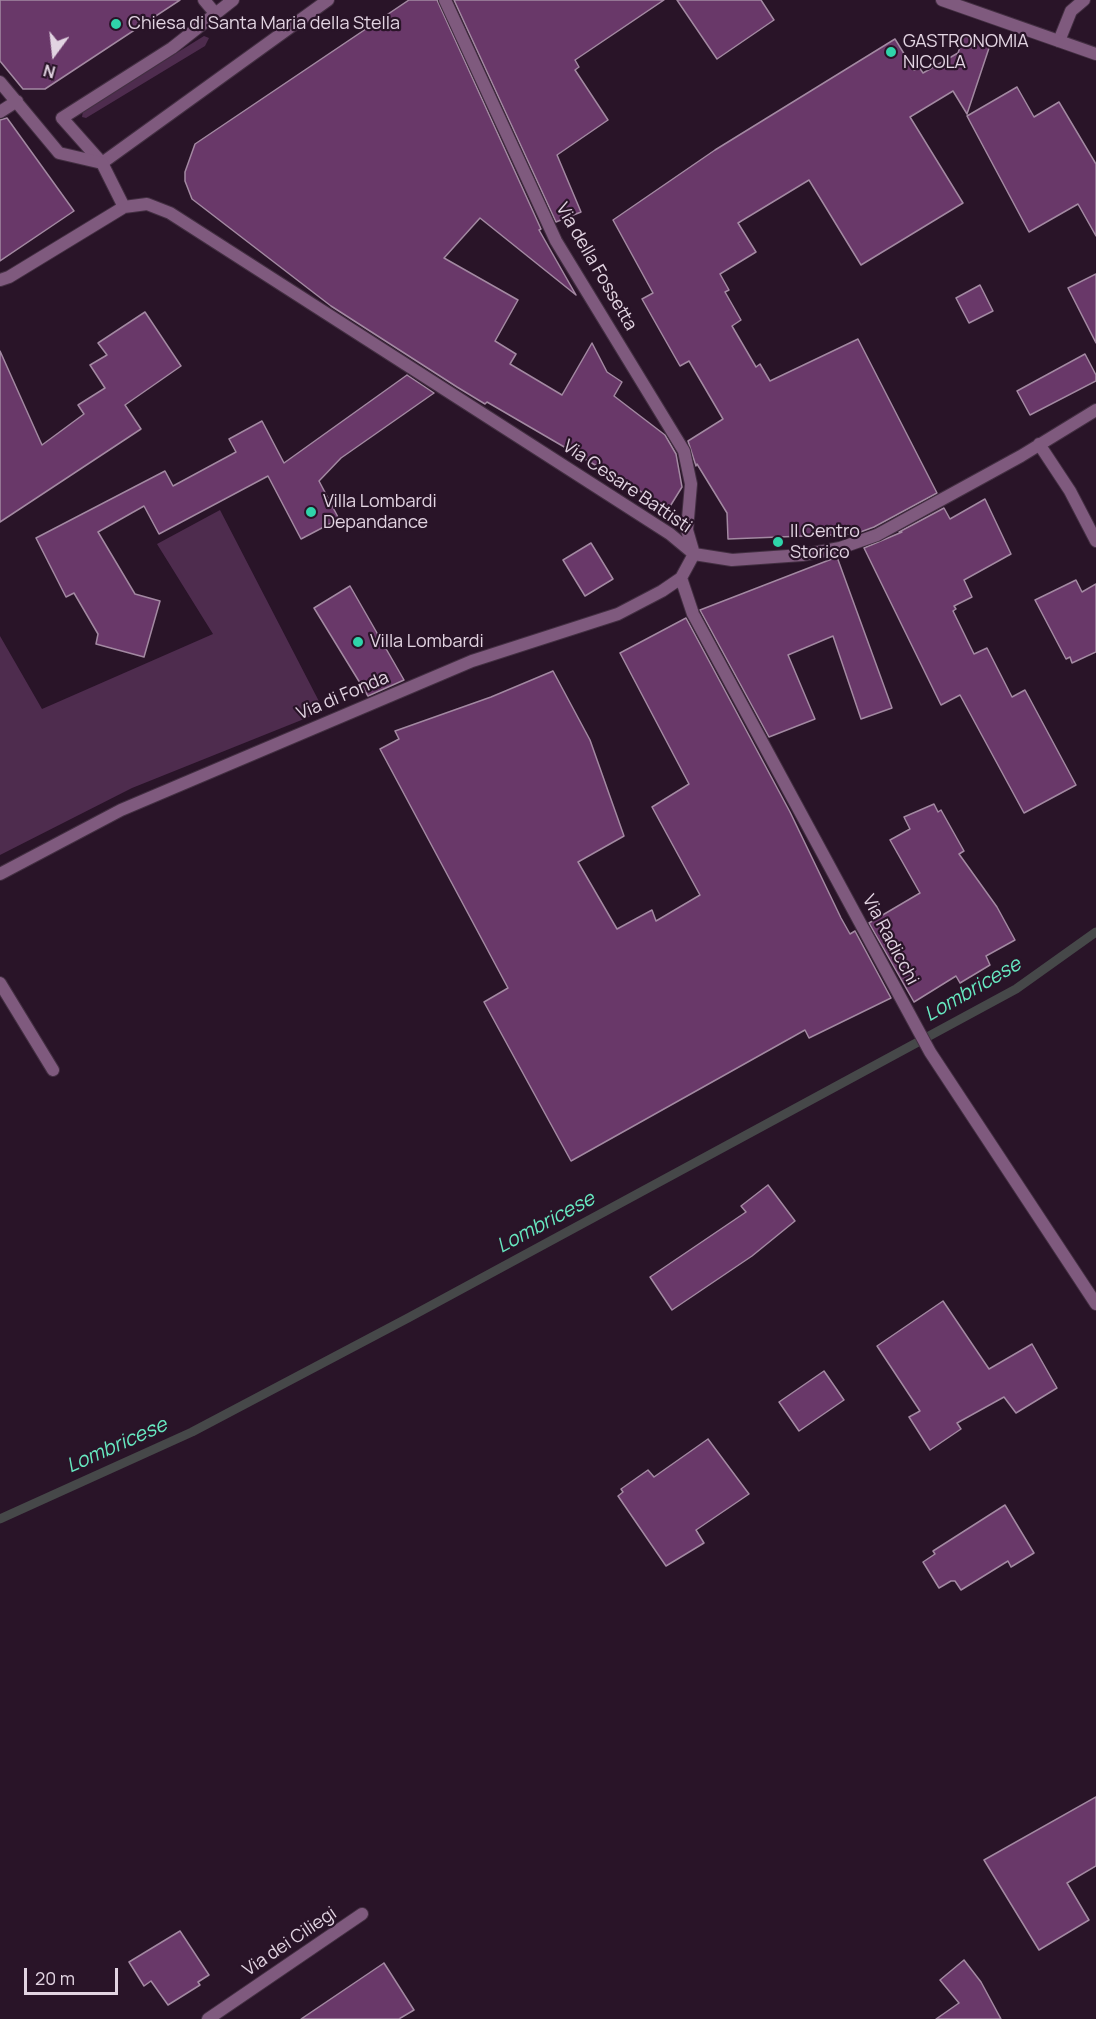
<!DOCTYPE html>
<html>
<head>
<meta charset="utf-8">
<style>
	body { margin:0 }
	#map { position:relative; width:1096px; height:2019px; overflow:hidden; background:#291428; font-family:Manrope,sans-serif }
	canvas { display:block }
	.north { position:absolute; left:24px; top:24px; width:60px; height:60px; -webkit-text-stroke:4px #291428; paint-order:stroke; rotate:195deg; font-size:16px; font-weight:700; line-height:24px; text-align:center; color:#e2d4e2 }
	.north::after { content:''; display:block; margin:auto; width:21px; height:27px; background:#e2d4e2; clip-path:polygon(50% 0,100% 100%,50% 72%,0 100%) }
	.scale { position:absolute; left:24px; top:1968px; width:94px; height:27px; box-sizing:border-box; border:3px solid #e2d4e2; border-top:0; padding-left:8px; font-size:18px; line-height:21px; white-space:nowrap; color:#e2d4e2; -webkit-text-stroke:4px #291428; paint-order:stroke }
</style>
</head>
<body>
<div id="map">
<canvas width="1096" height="2019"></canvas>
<div class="north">N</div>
<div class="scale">20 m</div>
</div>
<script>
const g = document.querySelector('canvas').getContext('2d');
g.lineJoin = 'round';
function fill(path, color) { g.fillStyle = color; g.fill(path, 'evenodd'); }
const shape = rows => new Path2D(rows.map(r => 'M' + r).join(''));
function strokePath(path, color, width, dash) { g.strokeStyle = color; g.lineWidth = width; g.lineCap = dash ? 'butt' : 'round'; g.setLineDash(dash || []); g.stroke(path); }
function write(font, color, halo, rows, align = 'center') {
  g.font = font + ' Manrope,sans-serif'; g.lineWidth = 4.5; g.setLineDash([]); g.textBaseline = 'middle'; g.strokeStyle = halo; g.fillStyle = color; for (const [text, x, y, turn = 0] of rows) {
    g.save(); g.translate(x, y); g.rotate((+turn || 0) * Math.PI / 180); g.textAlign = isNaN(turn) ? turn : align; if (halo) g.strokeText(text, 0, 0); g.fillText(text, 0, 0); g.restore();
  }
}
const green = shape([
	[204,36,209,38,205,46,86,118,82,117,83,111],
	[220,510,324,711,132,788,0,855,0,636,42,709,213,634,157,544]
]);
const stream = shape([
	[0,1519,192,1432,408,1318,1016,989,1096,932]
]);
const building = shape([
	[0,0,180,0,45,89,23,89,0,61,0,0],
	[409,0,437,0,541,229,539,230,576,295,480,218,444,258,518,300,495,341,516,354,510,364,562,395,592,343,607,372,622,382,614,396,665,435,676,454,682,487,669,508,487,402,485,404,457,387,331,306,192,199,185,181,185,172,195,144,409,0],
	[454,0,664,0,575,60,579,67,575,70,608,120,557,155,581,212,556,222,454,0],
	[677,0,761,0,774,20,717,59,677,0],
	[964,36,990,45,967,114,953,91,910,117,963,203,861,265,809,180,738,223,756,252,720,274,729,290,725,292,741,320,732,326,756,367,760,364,770,381,858,339,937,493,874,527,855,534,728,539,727,513,697,464,696,466,688,441,723,419,689,361,680,366,642,299,653,293,613,220,715,150,895,39,914,70,919,67,923,73,958,53,964,36],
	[1017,87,1034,117,1059,102,1096,164,1096,236,1078,204,1029,232,967,116,1017,87],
	[7,118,74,211,0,261,0,120,7,118],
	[1096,274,1096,343,1068,288,1096,274],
	[980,285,993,311,969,323,956,298,980,285],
	[145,312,181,366,125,405,141,429,0,522,0,351,42,445,84,414,78,405,105,388,90,365,107,355,98,343,145,312],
	[1085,354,1096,375,1096,381,1030,415,1017,391,1085,354],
	[407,375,434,393,341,458,319,481,339,519,301,539,268,476,159,534,144,506,98,532,135,594,160,601,144,657,96,644,98,634,74,593,66,597,36,538,165,471,173,486,236,452,229,439,262,421,284,463,407,375],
	[985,499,1011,554,964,580,972,597,954,606,956,609,953,611,974,654,987,648,1012,697,1025,690,1076,785,1024,813,960,695,941,705,864,548,902,532,899,532,944,508,950,519,985,499],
	[591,543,613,579,585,596,563,560,591,543],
	[837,557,892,708,861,719,833,636,788,655,815,719,769,737,700,610,837,557],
	[1076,580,1082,592,1096,584,1096,652,1072,663,1070,657,1066,659,1035,600,1076,580],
	[350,586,404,680,368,696,314,608,350,586],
	[686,618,790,812,841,918,850,934,855,931,891,998,809,1038,805,1030,571,1161,484,1002,508,988,380,749,399,739,395,731,491,697,553,671,590,740,624,836,578,862,617,929,652,910,656,921,700,895,652,807,689,784,620,653,686,618],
	[934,804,938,812,941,810,964,851,959,854,997,907,1015,940,986,956,990,965,960,983,956,976,914,1002,869,923,920,893,890,840,910,829,904,817,934,804],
	[768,1185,795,1221,752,1256,672,1310,650,1277,746,1212,741,1206,768,1185],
	[943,1301,989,1369,1032,1344,1057,1388,1016,1413,1004,1397,957,1423,961,1429,930,1450,909,1417,920,1411,877,1346,943,1301],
	[824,1371,844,1400,799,1431,779,1402,824,1371],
	[708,1439,749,1494,696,1530,704,1543,666,1566,618,1496,623,1492,621,1489,648,1470,654,1477,708,1439],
	[1005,1505,1034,1553,1011,1567,1008,1561,961,1590,955,1581,951,1581,939,1588,923,1562,935,1554,933,1551,1005,1505],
	[1096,1797,1096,1866,1067,1883,1089,1920,1039,1950,984,1860,1096,1797],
	[180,1931,209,1975,198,1982,200,1985,168,2005,151,1981,144,1986,129,1962,180,1931],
	[964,1960,981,1982,1001,2019,936,2019,959,2003,940,1980,964,1960],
	[384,1963,414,2010,399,2019,301,2019,384,1963]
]);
const service = shape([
	[1059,41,1071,11,1084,0]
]);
const pedestrian = shape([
	[204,0,214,12],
	[233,0,172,48,62,118,102,163,328,0]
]);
const minor = shape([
	[445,0,556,241,684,451,691,484,687,530,694,554],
	[0,82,59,153,102,163,124,207],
	[0,112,17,101],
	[0,280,9,277,124,207,147,204,170,213,670,534,694,554,732,560,802,555,840,548,877,535,1021,456,1096,410],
	[1039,444,1070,491,1096,541],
	[681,578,693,614,930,1052,1096,1304],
	[0,874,121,810,472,661,618,614,662,591,681,578,694,554],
	[0,983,53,1070],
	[208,2019,362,1914]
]);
const tertiary = shape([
	[942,0,1096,54]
]);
const markers = [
	[116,24,6,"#2fd4aa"],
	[891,52,6,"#2fd4aa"],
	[311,512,6,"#2fd4aa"],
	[778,542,6,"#2fd4aa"],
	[358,642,6,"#2fd4aa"]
];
const poiNames = [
	["Chiesa di Santa Maria della Stella",128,24],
	["GASTRONOMIA",903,42],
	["NICOLA",903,63],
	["Villa Lombardi",323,502],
	["Depandance",323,523],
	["Il Centro",790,532],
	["Storico",790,553],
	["Villa Lombardi",370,642]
];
const streetNames = [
	["Via della Fossetta",596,267,60],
	["Via Cesare Battisti",627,487,34],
	["Via di Fonda",343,696,-23],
	["Via Radicchi",890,940,62],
	["Via dei Ciliegi",290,1942,-34]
];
const waterNames = [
	["Lombricese",973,990,-30],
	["Lombricese",546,1223,-28],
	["Lombricese",117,1446,-24]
];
fill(green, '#4e2c4e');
strokePath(stream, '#464849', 9);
fill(building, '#693869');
strokePath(building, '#a389a2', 1.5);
strokePath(service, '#432f42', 14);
strokePath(pedestrian, '#432f42', 14);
strokePath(minor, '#432f42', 14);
strokePath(tertiary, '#432f42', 14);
strokePath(service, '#7f5a7e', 12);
strokePath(pedestrian, '#7f5a7e', 12);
strokePath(minor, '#7f5a7e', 12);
strokePath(tertiary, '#7f5a7e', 12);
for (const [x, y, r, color] of markers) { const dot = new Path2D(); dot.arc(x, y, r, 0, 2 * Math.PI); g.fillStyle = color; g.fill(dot); strokePath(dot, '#291428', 2); }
write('18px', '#e2d4e2', '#291428', poiNames, 'left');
write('18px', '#e2d4e2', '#291428', streetNames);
write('italic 20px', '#67e9c1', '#291428', waterNames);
</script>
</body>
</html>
